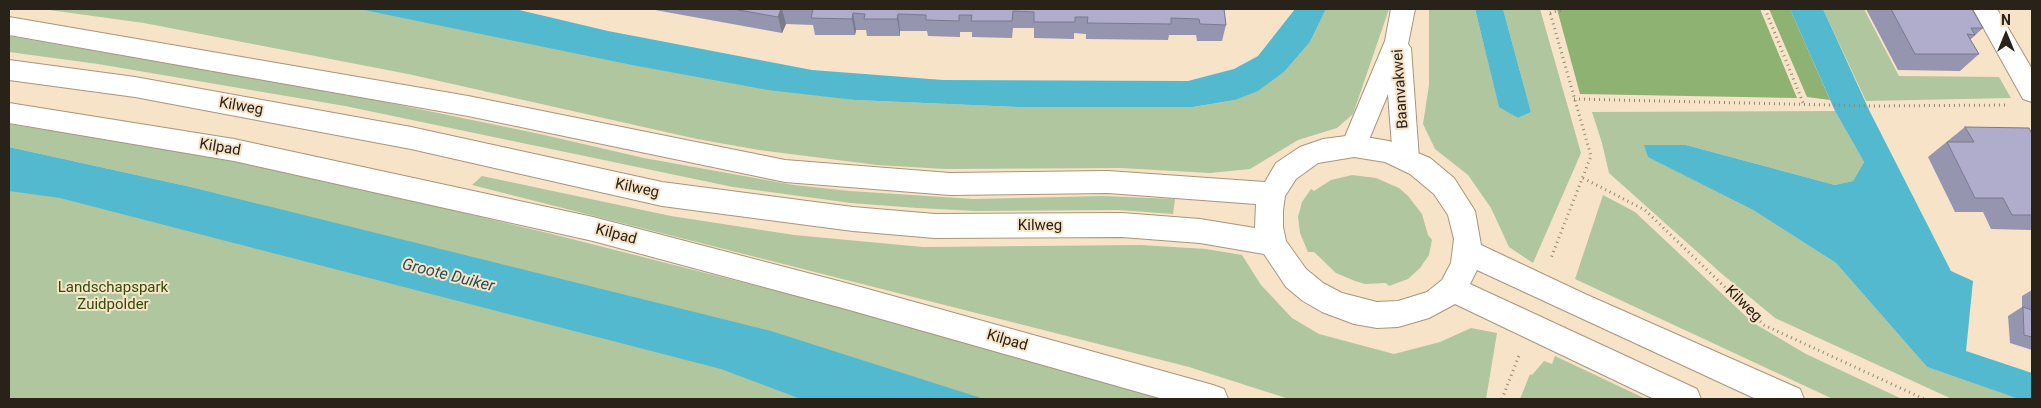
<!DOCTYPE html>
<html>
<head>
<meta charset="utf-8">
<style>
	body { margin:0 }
	#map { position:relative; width:2041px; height:408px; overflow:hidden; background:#f7e3c8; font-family:Roboto,sans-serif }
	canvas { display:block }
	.frame { position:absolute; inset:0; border:10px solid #292218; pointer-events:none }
	.north { position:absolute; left:1981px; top:10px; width:50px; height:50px; -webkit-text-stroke:4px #f7e3c8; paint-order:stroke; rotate:0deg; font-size:14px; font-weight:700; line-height:20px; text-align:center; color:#292218 }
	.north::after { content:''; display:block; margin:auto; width:18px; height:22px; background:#292218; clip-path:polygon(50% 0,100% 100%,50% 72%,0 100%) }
</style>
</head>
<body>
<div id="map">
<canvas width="2041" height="408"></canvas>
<div class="frame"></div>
<div class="north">N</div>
</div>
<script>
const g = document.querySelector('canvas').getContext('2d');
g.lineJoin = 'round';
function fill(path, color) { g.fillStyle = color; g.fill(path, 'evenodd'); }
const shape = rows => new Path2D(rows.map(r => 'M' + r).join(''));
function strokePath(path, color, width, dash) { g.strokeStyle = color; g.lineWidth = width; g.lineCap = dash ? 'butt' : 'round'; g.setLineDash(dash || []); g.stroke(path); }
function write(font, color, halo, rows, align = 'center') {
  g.font = font + ' Roboto,sans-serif'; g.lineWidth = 4; g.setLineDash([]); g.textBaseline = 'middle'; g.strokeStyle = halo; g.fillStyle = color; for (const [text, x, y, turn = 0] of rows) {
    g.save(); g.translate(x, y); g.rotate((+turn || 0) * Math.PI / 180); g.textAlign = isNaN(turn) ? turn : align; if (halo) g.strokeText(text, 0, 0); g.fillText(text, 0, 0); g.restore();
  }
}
const green = shape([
	[42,9,359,9,855,100,1018,107,1193,107,1235,100,1285,71,1310,42,1326,9,1389,9,1353,114,1337,128,1298,140,1250,169,1210,173,1120,168,945,169,877,165,759,150,697,139,408,74,144,23],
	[1429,9,1475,9,1499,106,1518,118,1531,112,1503,9,1540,9,1581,153,1533,263,1509,247,1491,208,1468,175,1435,149,1423,124,1429,85],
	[1823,9,1864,9,1899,76,1999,77,2011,98,1866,101],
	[9,36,351,95,540,134,644,158,794,185,850,191,973,199,1103,196,1175,199,1173,214,1119,210,976,211,917,208,851,203,733,187,345,106,98,64,9,52],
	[1835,111,1864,162,1853,181,1835,185,1686,145,1644,145,1649,157,1753,210,1836,263,1927,367,2020,399,1952,399,1775,318,1722,274,1609,173,1602,143,1592,112],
	[9,124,199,154,380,193,552,234,899,322,1171,399,9,399,9,184,267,206,191,187,9,147],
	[1352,175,1376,178,1399,188,1408,196,1422,214,1428,235,1432,240,1429,255,1420,268,1408,279,1389,286,1386,283,1365,284,1355,281,1336,273,1314,252,1308,252,1300,233,1298,217,1302,202,1311,189,1314,191,1331,180],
	[482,176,671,216,794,235,923,247,1141,245,1206,249,1242,255,1261,285,1292,318,1319,334,1394,354,1440,342,1471,328,1497,333,1486,399,1289,399,1189,367,472,185],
	[1603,195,1635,212,1752,322,1806,354,1902,399,1833,399,1575,279],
	[1555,356,1646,399,1520,399,1530,374,1532,375,1544,361,1552,364]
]);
const forest = shape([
	[1557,9,1760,9,1797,98,1580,94],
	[1769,9,1790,9,1830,100,1807,97]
]);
const water = shape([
	[359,9,515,9,608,31,812,70,943,80,1188,81,1234,69,1258,56,1295,9,1326,9,1310,42,1285,71,1258,91,1235,100,1193,107,1018,107,855,100,768,90,632,65],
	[1475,9,1503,9,1531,112,1518,118,1499,107],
	[1790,9,1823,9,1870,112,1951,271,1973,281,1966,351,2032,373,2032,399,2019,399,1927,367,1836,263,1753,210,1648,157,1644,145,1686,145,1835,185,1853,181,1864,162,1835,111],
	[9,147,191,187,771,331,984,399,801,399,721,369,60,198,9,191]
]);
const path = shape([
	[1549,9,1591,156,1551,258],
	[1765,9,1804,105],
	[1550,13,1564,9],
	[1574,99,1873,106,2007,105],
	[1583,178,1645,210,1764,325,1924,399],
	[1502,399,1520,353]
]);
const street = shape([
	[1391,9,1415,9,1408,44,1411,48,1419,159,1415,167,1406,170,1397,167,1393,159,1388,94,1363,154,1354,157,1345,154,1341,146,1385,41,1391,9],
	[1973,9,1997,9,2032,69,2032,102,2023,99,1973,9],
	[9,103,234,139,593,217,846,283,1213,385,1224,389,1228,399,1163,399,846,309,593,241,234,161,9,123,9,103]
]);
const secondary = shape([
	[9,17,468,96,785,160,950,173,1108,171,1265,182,1276,163,1300,147,1323,139,1354,135,1389,141,1430,158,1454,178,1475,211,1481,245,1585,294,1800,389,1804,399,1756,399,1477,270,1470,284,1697,389,1701,399,1654,399,1455,304,1429,318,1398,327,1377,328,1354,324,1322,312,1303,301,1286,287,1264,254,1200,243,1122,237,935,238,853,231,662,206,411,149,135,97,9,80,9,60,135,77,411,127,662,182,853,207,935,214,1122,213,1200,219,1255,228,1256,204,1108,193,950,195,785,182,468,116,9,35,9,17],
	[1354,157,1385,162,1410,174,1434,194,1448,215,1454,239,1451,263,1442,280,1427,292,1398,301,1377,302,1342,293,1323,283,1306,269,1286,241,1283,227,1283,210,1285,196,1296,179,1318,163,1354,157]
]);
const wall = shape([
	[654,9,1224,9,1226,25,1222,41,1197,41,1196,35,1169,35,1168,40,1086,39,1086,34,1074,33,1074,39,1034,38,1034,28,1013,28,1012,38,972,37,972,32,960,32,960,37,928,36,927,31,900,31,900,36,867,36,866,30,856,30,855,35,815,35,813,25,786,24,782,33,655,10],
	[1866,9,1972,9,1983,28,1970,40,1979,54,1960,71,1898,70],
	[1965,127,2032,134,2032,230,1991,229,1983,212,1955,212,1928,157],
	[2032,290,2032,350,2010,343,2008,316,2022,307,2022,296]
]);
const shadedWall = shape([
	[781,9,782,9,786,24,782,33,778,17],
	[853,13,856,30,855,35,852,19],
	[898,14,900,31,900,36,897,19]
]);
const building = shape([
	[733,9,781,9,778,17,733,9],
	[813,9,1224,9,1226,25,1200,24,1199,19,1171,18,1171,24,1087,23,1088,17,1075,17,1075,22,1034,22,1034,12,1013,11,1012,21,971,21,972,15,959,15,959,21,926,20,926,15,898,14,897,19,864,19,865,14,853,13,852,19,811,18,813,9],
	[1891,9,1972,9,1983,28,1971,28,1975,35,1967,34,1979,54,1915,54,1891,9],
	[1965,127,2029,128,2032,134,2032,215,2012,215,2003,198,1975,198,1947,142,1974,142,1965,127],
	[2023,307,2032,310,2032,337,2024,335,2023,307]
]);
const streetNames = [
	["Baanvakwei",1401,89,-94],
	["Kilweg",241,107,10],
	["Kilpad",220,148,10],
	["Kilweg",637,189,12],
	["Kilweg",1040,226],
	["Kilpad",616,235,15],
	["Kilweg",1743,304,44],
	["Kilpad",1007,341,16]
];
const parkNames = [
	["Landschapspark",113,288],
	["Zuidpolder",113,305]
];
const waterNames = [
	["Groote Duiker",448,276,14]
];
fill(green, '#b0c69f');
fill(forest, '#8eb271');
fill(water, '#53b9ce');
strokePath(street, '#a8957c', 2);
strokePath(secondary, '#a8957c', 2);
strokePath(path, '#938673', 3, [1, 4]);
fill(street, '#fff');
fill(secondary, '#fff');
fill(wall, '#9695af');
fill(shadedWall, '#7a798e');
fill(building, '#afadcb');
strokePath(building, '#7a798e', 1);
write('15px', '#292218', '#f7e3c8', streetNames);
write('15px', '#2d4e05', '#f7e3c8', parkNames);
write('italic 16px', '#24515a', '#f7e3c8', waterNames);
</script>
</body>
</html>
